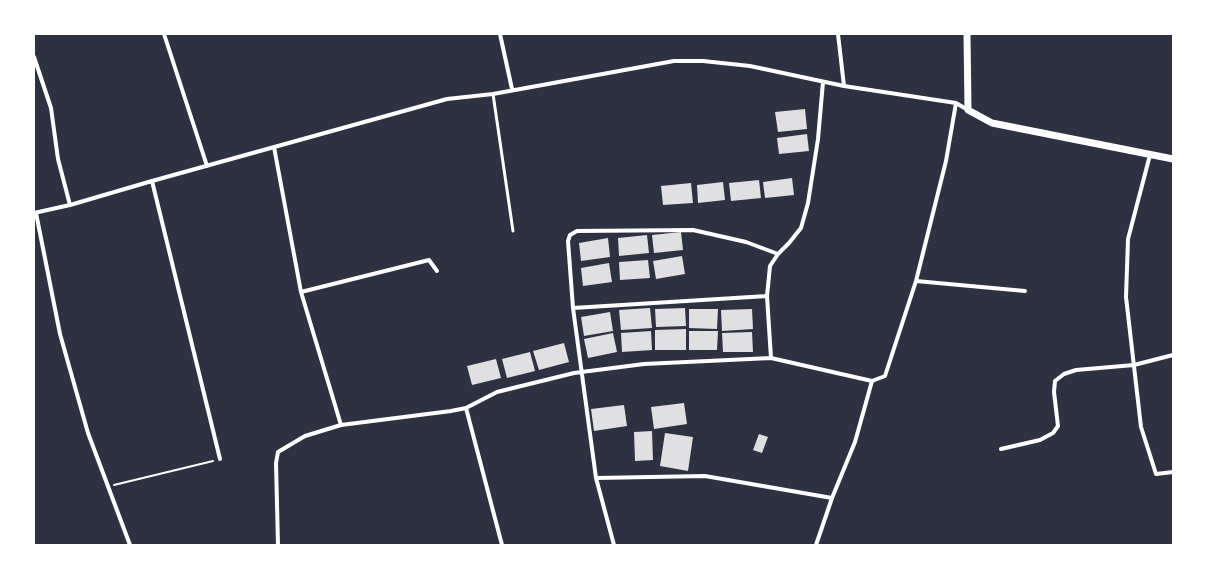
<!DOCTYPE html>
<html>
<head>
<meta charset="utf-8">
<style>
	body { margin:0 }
	#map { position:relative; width:1207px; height:579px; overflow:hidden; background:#2d3142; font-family:"Fira Sans Condensed",sans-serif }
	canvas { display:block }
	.frame { position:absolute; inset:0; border:35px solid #fff; pointer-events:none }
</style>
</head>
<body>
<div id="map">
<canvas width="1207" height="579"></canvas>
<div class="frame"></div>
</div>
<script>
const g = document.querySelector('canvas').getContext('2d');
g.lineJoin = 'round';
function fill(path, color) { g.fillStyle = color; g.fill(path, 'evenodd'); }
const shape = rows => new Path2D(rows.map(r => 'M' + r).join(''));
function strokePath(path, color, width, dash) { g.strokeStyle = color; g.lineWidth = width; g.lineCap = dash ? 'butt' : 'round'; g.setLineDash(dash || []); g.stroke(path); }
const building = shape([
	[805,109,807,129,778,132,775,112],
	[807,134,809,151,779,154,777,138],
	[792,178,794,195,765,198,763,182],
	[759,180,761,198,731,201,729,183],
	[723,182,725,200,698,203,697,185],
	[691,183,693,203,663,205,661,186],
	[681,232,683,250,654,253,652,235],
	[647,235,649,253,619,256,618,238],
	[608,238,610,257,581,261,579,243],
	[682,256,685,274,656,279,653,261],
	[648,260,650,278,620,280,619,262],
	[609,263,612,282,583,286,581,268],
	[650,308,652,328,621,330,619,310],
	[685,308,686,326,656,327,655,309],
	[689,309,718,309,717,329,689,328],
	[752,309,753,329,722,331,721,310],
	[610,312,613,331,584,336,581,317],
	[686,329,686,350,655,350,655,330],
	[651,331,652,350,622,352,621,333],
	[689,331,718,331,717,350,689,350],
	[752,332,753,352,723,352,722,333],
	[613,333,617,352,588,358,584,339],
	[564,343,569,362,539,370,533,351],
	[530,352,535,371,507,378,502,359],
	[496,359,501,378,472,385,467,366],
	[684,403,687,424,654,429,651,407],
	[624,405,627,426,594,431,591,409],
	[652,431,653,460,635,461,634,432],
	[665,433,693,437,688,471,660,466],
	[759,434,768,437,762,453,753,450]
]);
const path = shape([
	[114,485,213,461]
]);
const service = shape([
	[493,94,513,231]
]);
const minor = shape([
	[164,34,207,166],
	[500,34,512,89],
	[838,34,844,86],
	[34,57,51,108,58,159,70,205],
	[274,147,301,292,341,425],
	[1150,155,1128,239,1126,297,1141,427,1156,474,1173,472],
	[152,181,220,459],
	[34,213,70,205,152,181,447,99,493,94,674,61,703,61,750,66,844,86,956,103,968,110],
	[36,213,60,334,88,433,130,545],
	[916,281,1025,291],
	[301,292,429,260,437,271],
	[573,308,767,296],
	[771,358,767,296,770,266,778,254,789,243,801,228,808,203,818,139,823,82],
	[466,408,502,545],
	[1001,449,1040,440,1053,433,1058,426,1054,392,1055,381,1064,374,1076,370,1134,365,1173,355],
	[596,478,705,476,832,498],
	[278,545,276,463,278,452,305,436,341,425,451,411,466,408,497,392,574,373,644,364,771,358,872,381,885,376,916,281,946,161,956,103],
	[614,545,596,478,573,308,568,241,570,235,577,231,693,230,746,242,778,254],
	[816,545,832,498,855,442,872,381]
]);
const tertiary = shape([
	[967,34,968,110,992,123,1173,159]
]);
fill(building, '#e0e0e3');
strokePath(path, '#fff', 2);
strokePath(service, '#fff', 3);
strokePath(minor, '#fff', 4);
strokePath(tertiary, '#fff', 7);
</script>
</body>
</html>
